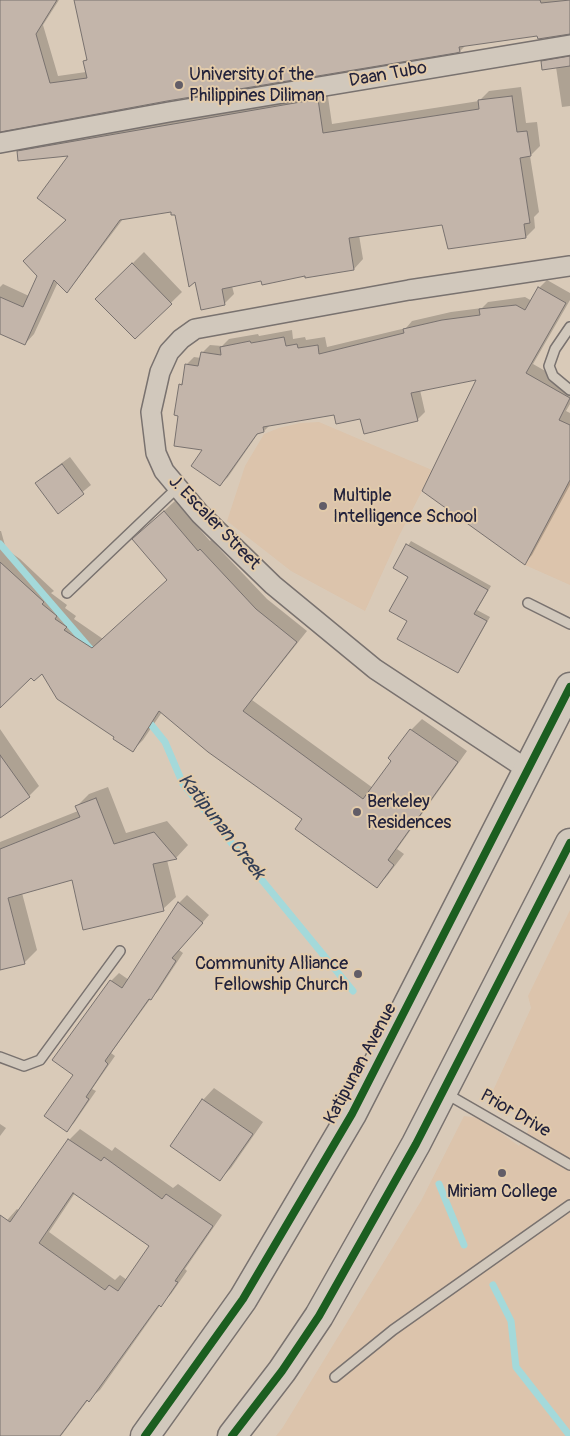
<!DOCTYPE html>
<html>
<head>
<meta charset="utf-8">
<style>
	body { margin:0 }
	canvas { display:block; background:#d9cab8 }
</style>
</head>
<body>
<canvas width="570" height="1436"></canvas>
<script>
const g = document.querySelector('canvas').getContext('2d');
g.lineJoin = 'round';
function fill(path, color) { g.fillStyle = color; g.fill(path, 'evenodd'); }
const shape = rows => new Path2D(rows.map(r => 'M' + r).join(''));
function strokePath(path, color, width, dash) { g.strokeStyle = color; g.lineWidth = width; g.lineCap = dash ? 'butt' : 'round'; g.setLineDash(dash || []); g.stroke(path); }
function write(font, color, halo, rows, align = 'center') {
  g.font = font + ' Pangolin,sans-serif'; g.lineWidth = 4; g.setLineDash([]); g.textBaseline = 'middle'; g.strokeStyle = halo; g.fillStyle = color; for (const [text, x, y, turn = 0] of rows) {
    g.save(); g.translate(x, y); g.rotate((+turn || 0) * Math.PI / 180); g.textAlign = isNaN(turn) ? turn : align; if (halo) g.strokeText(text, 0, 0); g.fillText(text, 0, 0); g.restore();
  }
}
const built = shape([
	[477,379,570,425,570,585,525,565,422,491,399,536,365,611,291,571,227,521,245,466,264,434,279,428,300,423,319,422,432,470,446,440],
	[570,910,570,1436,276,1436,283,1427,421,1201,464,1116,480,1118,519,1146,532,1124,491,1095,531,1008,528,996]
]);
const shadow = shape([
	[0,0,59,0,43,25,58,76,86,72,84,62,88,58,75,0,570,0,570,34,538,35,466,45,460,51,167,100,0,130],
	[570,50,570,106,562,107,556,67,542,62,550,54],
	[521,87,526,123,537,122,540,146,530,156,539,212,534,217,535,228,526,237,443,223,359,235,363,259,354,269,262,280,232,286,234,294,224,304,196,279,176,213,172,210,123,219,76,281,67,291,58,282,34,334,25,344,0,333,0,287,3,284,29,296,67,219,70,155,18,152,28,142,327,90,332,124,479,101,489,91],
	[144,252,182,292,135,338,97,299],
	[547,280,570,293,570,300,533,364,570,385,570,404,566,411,570,413,570,485,532,555,525,563,478,378,420,390,425,412,417,420,361,418,335,414,270,425,264,431,259,432,228,477,220,485,204,449,179,415,180,385,184,381,186,365,194,357,201,358,202,353,210,345,222,346,229,339,258,334,259,336,292,330,293,339,305,337,306,340,325,337,327,347,406,328,412,321,451,312,482,308,488,302,525,297,532,301,539,288],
	[70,457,91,485,58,512,37,483,44,476],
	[175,501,210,541,211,540,267,599,307,631,252,700,373,788,393,761,389,758,411,730,422,719,467,751,397,849,404,854,387,876,377,887,304,819,162,712,143,740,133,750,43,672,31,676,0,705,0,531,1,531,6,549,20,559,54,591,51,593,67,605,65,608,76,616,74,619,103,639,168,580,144,529],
	[411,541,491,586,477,610,490,617,462,667,458,671,409,620,410,576,394,567],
	[0,729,39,786,29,796,0,816],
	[108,787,126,833,167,821,188,845,176,858,167,860,176,897,163,909,73,878,22,893,37,950,24,963,0,969,0,842,78,811,77,806,89,794],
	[187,895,209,915,179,950,183,953,158,991,151,998,111,1053,115,1056,92,1089,96,1091,74,1123,66,1130,74,1074,54,1060,111,981,119,973,129,980,179,903],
	[214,1088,263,1122,231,1168,220,1179,203,1100],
	[0,1124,6,1128,0,1136],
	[80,1129,112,1151,115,1147,173,1188,178,1184,222,1215,185,1269,187,1271,171,1294,161,1304,100,1390,88,1400,61,1436,0,1436,0,1224,2,1226,17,1209,20,1211,69,1140],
	[75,1193,151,1246,127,1280,120,1275,115,1280,49,1232]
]);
const stream = shape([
	[0,544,93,652],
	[145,717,165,742,183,784,353,991],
	[439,1184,464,1245],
	[493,1285,511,1321,516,1367,570,1436]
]);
const building = shape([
	[0,0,57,0,36,34,50,83,87,78,83,61,87,60,74,0,540,0,541,3,570,0,570,34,538,39,537,36,459,47,460,52,456,53,167,101,0,132,0,0],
	[570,56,570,66,542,70,541,61,570,56],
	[512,96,517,132,527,131,531,156,520,158,530,223,524,224,526,238,448,249,442,225,349,238,354,270,305,278,305,276,262,285,261,281,222,289,225,305,201,310,195,282,189,287,175,215,171,215,171,212,120,220,67,293,54,280,25,345,0,334,0,297,23,307,37,276,23,261,66,220,37,198,68,156,18,161,17,151,318,99,323,133,479,109,478,100,512,96],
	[132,263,172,304,135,339,95,299,132,263],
	[538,287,566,303,526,373,570,398,559,420,570,425,570,480,525,565,422,491,476,380,411,393,418,421,364,434,360,419,336,424,334,415,263,427,264,432,257,434,220,486,191,466,202,450,174,446,178,416,174,415,179,384,182,385,185,364,198,366,201,352,221,355,220,347,250,341,251,343,284,337,286,346,297,344,298,348,318,345,319,354,404,333,403,329,442,320,480,315,479,309,516,305,525,310,538,287],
	[62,464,84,494,58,514,35,483,62,464],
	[164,511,198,551,200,549,256,609,297,642,243,711,363,799,391,761,388,758,410,729,458,762,388,860,394,865,377,888,295,829,302,819,208,752,159,711,133,752,113,739,114,737,57,699,42,674,34,681,31,678,0,708,0,562,44,602,42,604,57,616,55,619,67,627,64,630,92,648,167,580,132,539,164,511],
	[406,544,488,590,474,614,487,621,458,673,397,639,407,621,389,611,408,577,393,568,406,544],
	[0,755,30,797,0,818,0,755],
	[96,798,114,844,154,832,177,859,153,864,164,911,83,930,72,880,8,898,25,964,0,970,0,849,80,817,75,806,96,798],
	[178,902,203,923,172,958,176,961,151,1000,149,999,105,1061,108,1064,86,1097,89,1099,67,1132,44,1116,73,1075,52,1060,110,980,122,988,178,902],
	[202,1099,253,1134,220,1181,170,1146,202,1099],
	[68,1139,101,1161,104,1157,162,1199,166,1194,213,1226,175,1281,178,1282,161,1307,159,1305,89,1402,87,1400,60,1436,0,1436,0,1215,10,1222,68,1139],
	[73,1193,149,1246,118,1291,109,1285,105,1290,39,1243,73,1193]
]);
const lane = shape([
	[570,327,555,349,549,366,553,376,570,390],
	[67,593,177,488],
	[528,603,570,624],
	[0,1057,24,1066,40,1060,120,951],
	[445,1093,570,1165],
	[335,1377,393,1330,570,1205]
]);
const street = shape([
	[0,143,169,112,570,45],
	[528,770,375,669,273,585,200,514,164,471,156,453,151,412,160,372,169,352,181,339,195,329,409,290,570,266]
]);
const primary = shape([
	[145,1436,243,1299,352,1114,570,687],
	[232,1436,282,1371,319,1316,416,1144,570,843]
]);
const cycleway = shape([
	[145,1436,243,1299,352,1114,570,687],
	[232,1436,282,1371,319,1316,416,1144,570,843]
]);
const markers = [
	[179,85,5,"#625d67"],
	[323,506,5,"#625d67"],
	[357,812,5,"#625d67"],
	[358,974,5,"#625d67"],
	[502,1173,5,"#625d67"]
];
const poiNames = [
	["University of the",189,75],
	["Philippines Diliman",189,96],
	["Multiple",333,496],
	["Intelligence School",333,517],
	["Berkeley",367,802],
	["Residences",367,823],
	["Community Alliance",348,964,"right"],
	["Fellowship Church",348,985,"right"],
	["Miriam College",502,1192,"center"]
];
const streetNames = [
	["Daan Tubo",388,75,-10],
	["J. Escaler Street",214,523,46],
	["Katipunan Avenue",361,1064,-62],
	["Prior Drive",515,1114,30]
];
const waterNames = [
	["Katipunan Creek",221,827,52]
];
fill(built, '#dcc4ac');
fill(shadow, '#0003');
strokePath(stream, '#a4d9da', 7);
fill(building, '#c3b5aa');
strokePath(building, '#79726f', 1);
strokePath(lane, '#79726f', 12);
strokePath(street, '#79726f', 22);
strokePath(primary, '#79726f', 31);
strokePath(lane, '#d1c8bc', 9);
strokePath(street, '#d1c8bc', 19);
strokePath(primary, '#d1c8bc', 28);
strokePath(cycleway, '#1b5e20', 8);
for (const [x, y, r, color] of markers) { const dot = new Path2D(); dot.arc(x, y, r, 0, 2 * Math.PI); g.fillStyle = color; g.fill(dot); strokePath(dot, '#e2cbab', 2); }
write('18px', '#22223b', '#e2cbab', poiNames, 'left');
write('18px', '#22223b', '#e2cbab', streetNames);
write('italic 19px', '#323e55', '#e2cbab', waterNames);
</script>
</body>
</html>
